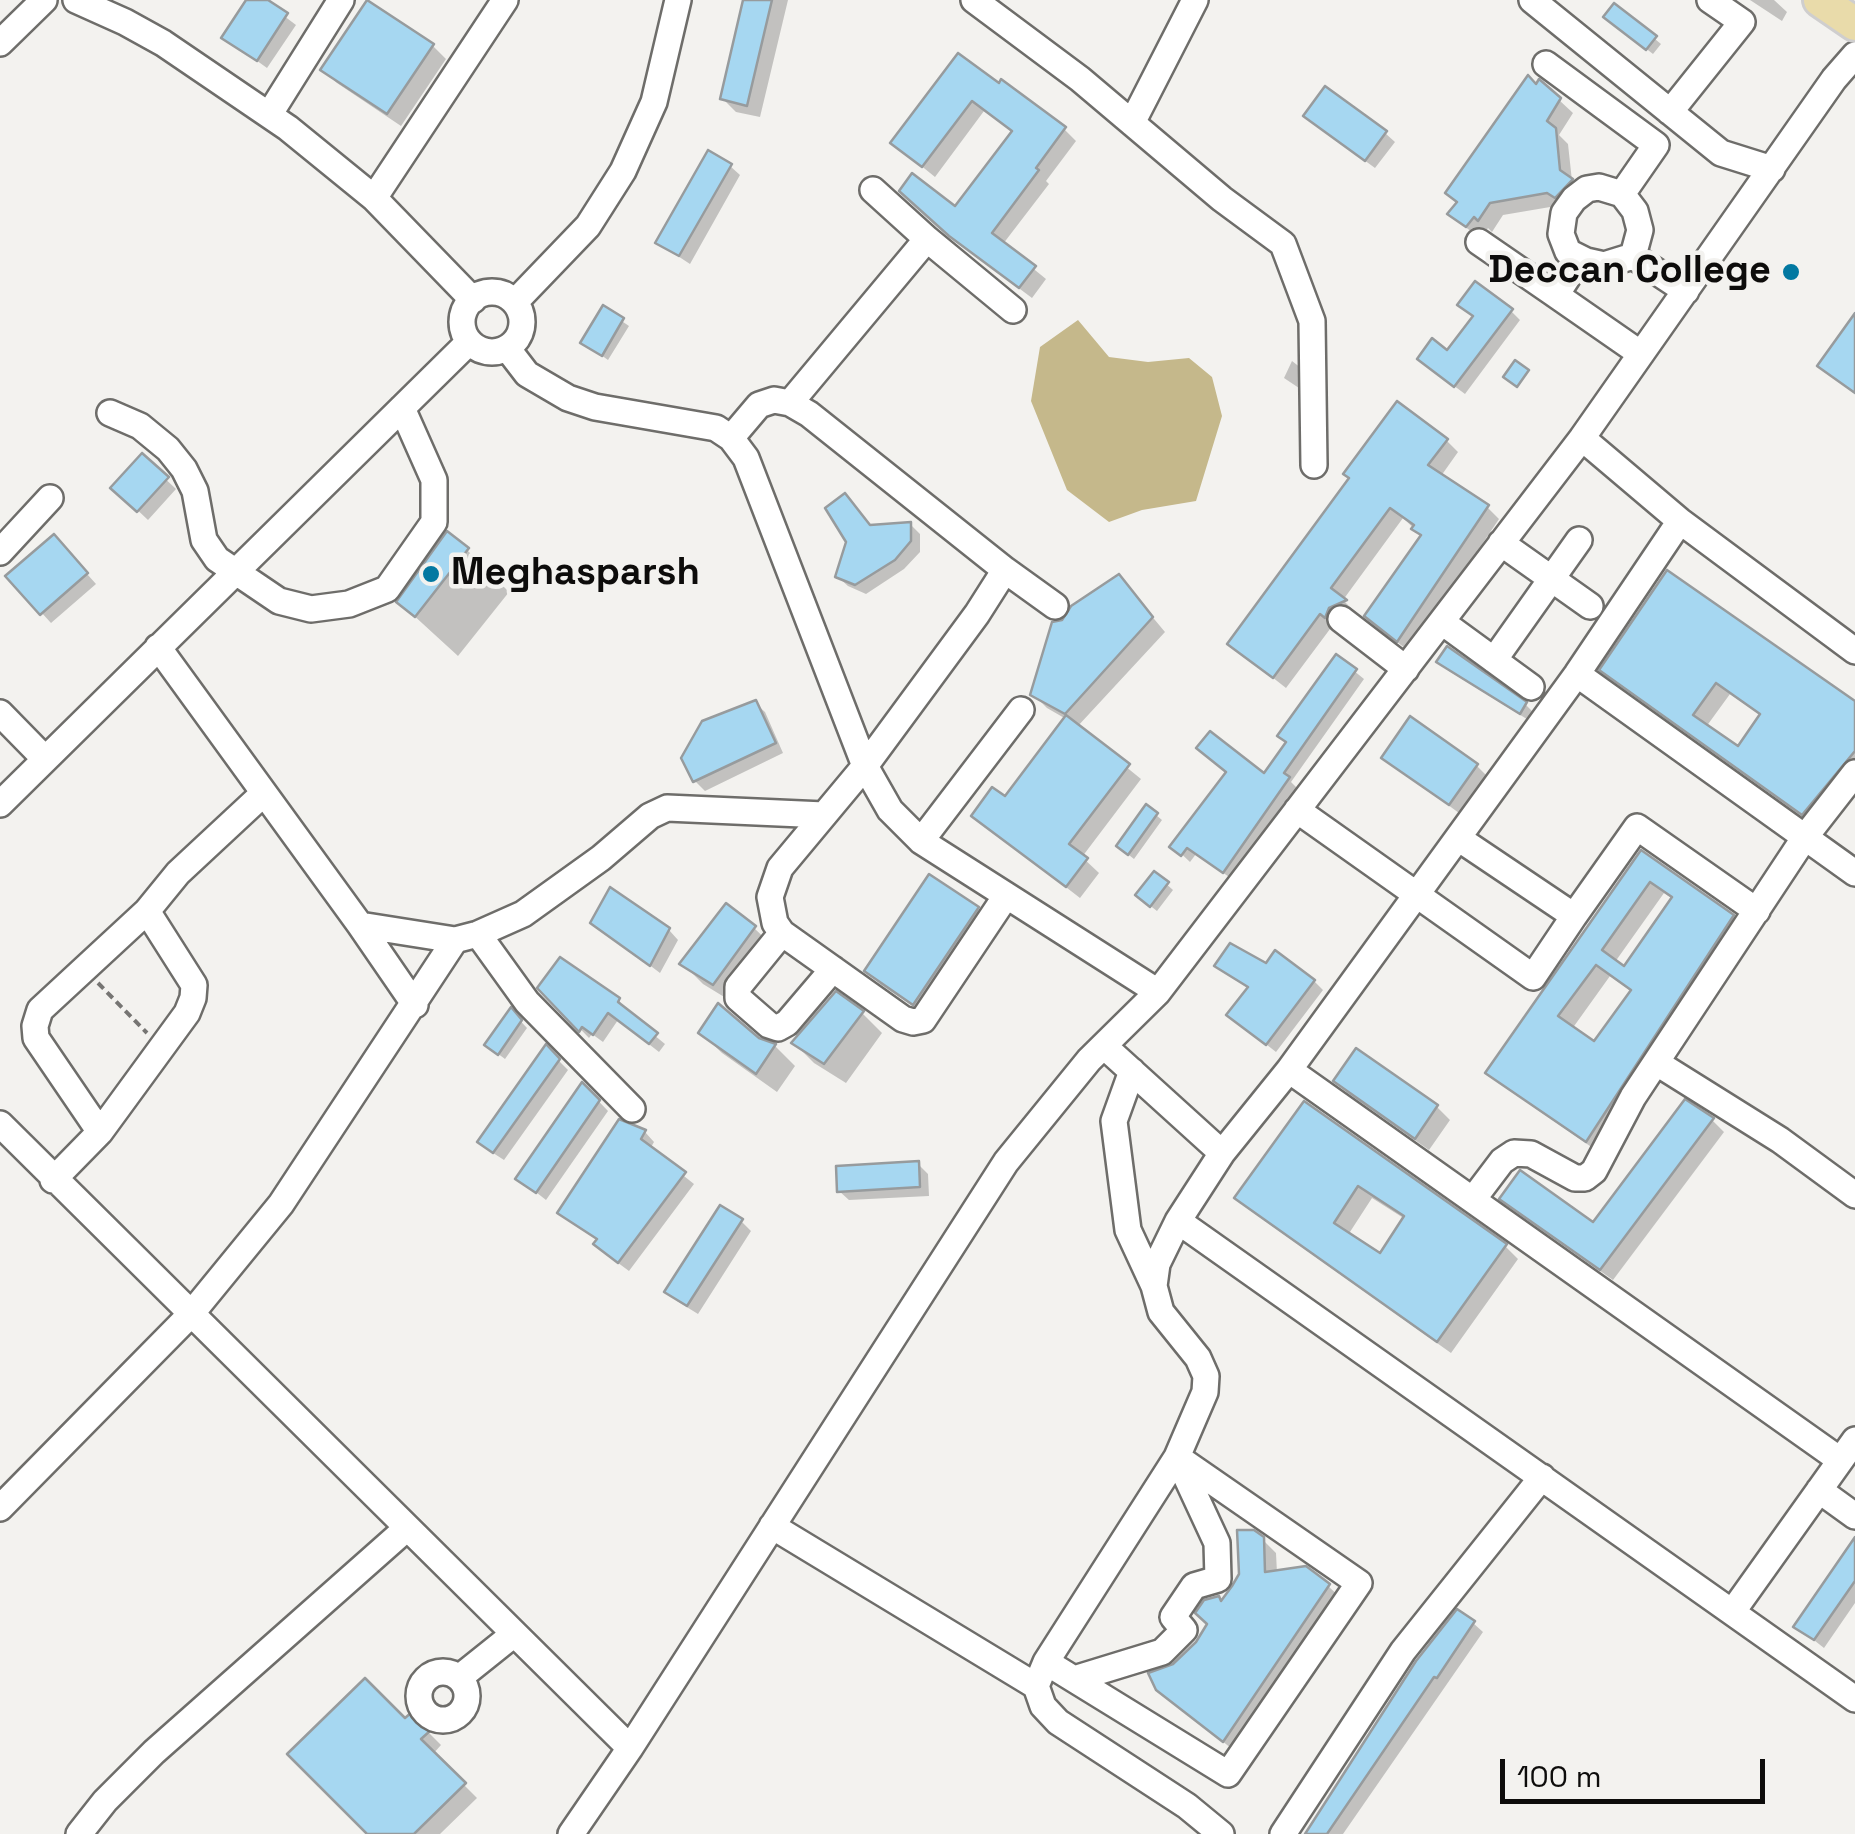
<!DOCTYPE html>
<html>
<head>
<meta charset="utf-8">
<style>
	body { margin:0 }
	#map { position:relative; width:1855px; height:1834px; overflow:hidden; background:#f3f2ef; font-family:"Space Grotesk",sans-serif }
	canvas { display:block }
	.scale { position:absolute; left:1500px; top:1759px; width:265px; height:45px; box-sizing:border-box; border:5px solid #0d0c0b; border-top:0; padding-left:12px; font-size:30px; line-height:35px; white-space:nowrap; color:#0d0c0b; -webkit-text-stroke:8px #f3f2ef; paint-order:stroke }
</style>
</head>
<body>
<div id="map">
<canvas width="1855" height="1834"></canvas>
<div class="scale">100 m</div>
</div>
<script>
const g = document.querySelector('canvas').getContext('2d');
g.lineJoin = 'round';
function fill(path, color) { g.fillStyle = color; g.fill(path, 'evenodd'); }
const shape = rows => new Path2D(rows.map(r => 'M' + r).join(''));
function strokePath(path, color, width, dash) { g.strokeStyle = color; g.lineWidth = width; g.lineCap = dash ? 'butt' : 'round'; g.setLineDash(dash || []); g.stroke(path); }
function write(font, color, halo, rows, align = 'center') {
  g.font = font + ' "Space Grotesk",sans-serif'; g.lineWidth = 9; g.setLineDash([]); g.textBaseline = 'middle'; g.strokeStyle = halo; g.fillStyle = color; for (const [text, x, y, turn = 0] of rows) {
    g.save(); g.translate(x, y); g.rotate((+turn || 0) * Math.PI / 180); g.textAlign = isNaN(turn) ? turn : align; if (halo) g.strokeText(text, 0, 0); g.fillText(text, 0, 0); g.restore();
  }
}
const water = shape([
	[1078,320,1109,357,1148,362,1189,358,1212,377,1222,416,1196,501,1142,510,1109,522,1067,490,1031,401,1040,347]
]);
const shadow = shape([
	[249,0,263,0,296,25,267,68,224,37],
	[745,0,788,0,760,117,736,112,723,99],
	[1750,0,1774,0,1787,12,1782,21],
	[1615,6,1661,44,1653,54,1612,22],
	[433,46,446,59,401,126,337,83,323,70],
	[959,57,1064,129,1076,141,1046,181,1049,184,1003,244,1046,279,1032,298,964,247,914,203,956,209,1014,133,984,111,935,177,893,143],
	[1559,100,1573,113,1559,135,1568,144,1572,181,1584,194,1562,205,1503,215,1492,232,1488,228,1480,239,1450,214],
	[1316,125,1385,133,1395,142,1375,168],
	[730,166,740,175,690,264,658,243],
	[1461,305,1511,311,1520,320,1465,394,1430,368,1448,353,1475,317],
	[604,309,629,326,608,360,583,342],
	[1292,361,1301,368,1302,390,1284,378],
	[1446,440,1458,452,1441,476,1487,507,1499,519,1410,652,1379,628,1423,537,1403,518,1343,600,1356,613,1333,625,1286,688,1230,644],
	[142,457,176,489,148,520,114,488],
	[910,524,920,534,920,552,904,569,866,594,848,586,838,577,871,527],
	[63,547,96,584,51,623,9,577],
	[467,550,509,592,458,656,399,602],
	[1667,574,1855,704,1855,776,1816,826,1616,683,1603,670],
	[1730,694,1762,716,1738,749,1706,727],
	[1119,577,1165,632,1077,727,1141,779,1082,857,1099,873,1080,898,974,816,1005,799,1066,719,1047,708,1033,694,1064,623],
	[1337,657,1364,679,1291,782,1297,788,1232,879,1196,854,1190,862,1173,846,1264,777,1288,743],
	[1439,662,1525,704,1535,714,1530,721,1449,671],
	[755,703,765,712,783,753,705,791,695,781,684,758],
	[1384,758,1476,765,1486,775,1459,813],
	[1156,815,1162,820,1134,859,1125,852],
	[1642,853,1732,917,1746,930,1600,1153,1502,1085,1489,1072],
	[1664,893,1674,900,1624,969,1615,962],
	[1610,976,1632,992,1594,1045,1572,1029],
	[1155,874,1173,890,1157,911,1144,901],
	[977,909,990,922,927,1016,880,984,867,971],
	[594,923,669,930,678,940,660,973],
	[754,928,775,948,734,1003,703,984,683,964],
	[1217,966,1266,966,1314,981,1323,990,1276,1052,1229,1015,1249,989],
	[540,987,619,1000,626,1012,665,1044,659,1052,618,1020,603,1042,592,1034,589,1038],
	[511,1011,527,1028,505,1059,493,1050],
	[862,1013,882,1033,846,1083,814,1063,794,1043],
	[701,1033,758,1040,775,1046,795,1066,777,1092,722,1053],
	[546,1048,568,1070,504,1160,490,1151],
	[1357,1052,1437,1107,1450,1120,1429,1150,1349,1094,1336,1081],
	[583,1085,608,1111,546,1200,518,1178],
	[1305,1104,1505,1246,1518,1259,1451,1353,1251,1211,1238,1198],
	[1372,1198,1405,1219,1380,1256,1348,1235],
	[1712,1120,1724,1132,1613,1280,1514,1210,1502,1198,1594,1226],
	[620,1122,645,1132,654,1142,650,1149,694,1184,629,1271,606,1254,599,1241,560,1213],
	[918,1164,928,1174,929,1196,849,1200,839,1191],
	[741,1221,751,1231,698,1314,677,1301,668,1291],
	[1262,1539,1276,1553,1277,1573,1328,1586,1342,1599,1237,1753,1158,1689,1197,1643],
	[1855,1549,1855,1603,1824,1648,1796,1626],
	[1473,1623,1483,1632,1343,1834,1307,1834],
	[412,1716,441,1745,433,1754,477,1798,440,1834,370,1834,405,1722]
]);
const building = shape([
	[246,0,268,0,288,13,257,61,221,38,246,0],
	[367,0,434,44,387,114,320,70,367,0],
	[743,0,772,0,747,106,720,99,743,0],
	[1614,3,1657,36,1646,50,1603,17,1614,3],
	[958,53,999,83,1001,79,1066,127,1036,168,1039,170,992,233,1036,266,1019,288,949,236,899,191,912,173,955,206,1012,131,972,101,922,167,890,143,958,53],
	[1528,75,1536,84,1539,79,1561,98,1547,121,1556,128,1560,170,1573,179,1555,198,1547,193,1490,203,1478,221,1474,217,1466,227,1447,214,1457,202,1445,193,1528,75],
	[1325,86,1387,131,1365,161,1303,116,1325,86],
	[708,150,732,164,679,256,655,243,708,150],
	[1475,281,1513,309,1454,387,1417,359,1432,338,1447,350,1473,316,1457,305,1475,281],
	[603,305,624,318,602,356,580,343,603,305],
	[1855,313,1855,393,1817,366,1855,313],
	[1515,360,1529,370,1517,387,1503,377,1515,360],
	[1397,401,1448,439,1428,465,1489,505,1397,642,1364,616,1421,535,1411,529,1414,525,1390,508,1331,588,1347,600,1329,608,1325,618,1320,614,1273,678,1227,644,1349,478,1343,474,1397,401],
	[142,453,169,477,137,512,110,488,142,453],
	[845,493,870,525,911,522,911,541,895,560,855,585,835,577,846,542,825,508,845,493],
	[447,531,469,548,415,617,396,602,447,531],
	[54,534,88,573,40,615,5,576,54,534],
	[1667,570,1855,701,1855,751,1802,815,1599,670,1667,570],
	[1716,683,1760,714,1738,746,1693,715,1716,683],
	[1119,574,1153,617,1065,714,1030,695,1052,622,1062,620,1071,606,1119,574],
	[1447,646,1527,702,1520,714,1436,662,1447,646],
	[1336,654,1357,669,1284,773,1290,777,1223,873,1187,848,1181,856,1169,847,1226,772,1196,748,1210,731,1264,773,1286,742,1277,736,1336,654],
	[756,700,776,743,693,782,681,758,702,721,756,700],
	[1066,715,1130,764,1069,844,1088,858,1066,887,971,816,992,787,1005,796,1066,715],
	[1410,716,1478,764,1449,805,1381,758,1410,716],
	[1146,804,1158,813,1128,855,1116,846,1146,804],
	[1641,850,1734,915,1586,1142,1485,1073,1641,850],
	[1650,882,1672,897,1624,966,1602,950,1650,882],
	[1596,965,1631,990,1594,1041,1558,1016,1596,965],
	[1154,871,1169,882,1150,907,1135,895,1154,871],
	[929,874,979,907,913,1005,864,971,929,874],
	[610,887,670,928,650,966,590,923,610,887],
	[726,903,756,926,713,985,679,964,726,903],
	[1230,943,1266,963,1275,950,1315,980,1266,1045,1226,1015,1248,987,1214,966,1230,943],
	[560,957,620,998,618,1002,658,1033,649,1044,608,1013,593,1035,582,1027,579,1032,537,988,560,957],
	[836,991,864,1011,824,1064,791,1043,836,991],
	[718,1003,759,1038,776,1044,756,1074,698,1033,718,1003],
	[511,1007,522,1020,498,1055,484,1045,511,1007],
	[546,1044,560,1059,493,1153,477,1142,546,1044],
	[1356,1048,1438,1105,1415,1139,1333,1081,1356,1048],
	[582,1082,600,1100,536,1193,515,1179,582,1082],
	[1685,1099,1714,1118,1600,1270,1499,1199,1520,1170,1593,1222,1685,1099],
	[1304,1101,1507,1244,1437,1342,1234,1198,1304,1101],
	[1358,1186,1404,1216,1380,1253,1334,1223,1358,1186],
	[619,1119,646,1130,641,1139,686,1172,618,1263,593,1244,597,1239,557,1213,619,1119],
	[919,1161,920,1187,837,1192,836,1166,919,1161],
	[720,1205,743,1219,687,1306,664,1292,720,1205],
	[1237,1530,1254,1530,1264,1537,1265,1572,1306,1566,1330,1584,1223,1742,1156,1690,1148,1673,1173,1664,1196,1642,1207,1624,1195,1613,1204,1600,1219,1596,1221,1601,1232,1586,1239,1574,1237,1530],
	[1855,1537,1855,1581,1814,1640,1793,1627,1855,1537],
	[1457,1609,1475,1621,1437,1678,1434,1677,1327,1834,1305,1834,1416,1661,1457,1609],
	[365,1678,405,1718,412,1712,430,1731,421,1739,466,1783,414,1834,367,1834,287,1754,365,1678]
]);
const path = shape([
	[98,983,147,1033]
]);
const minor = shape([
	[76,0,125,22,163,43,288,128,374,198,473,300],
	[974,0,1080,79,1222,199,1283,244,1312,321,1314,465],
	[1532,0,1721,153,1772,169],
	[0,43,44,0],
	[1546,64,1656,145,1622,194],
	[1670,112,1742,22,1710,0],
	[269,115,341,0],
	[1132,123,1195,0],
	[374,198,505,0],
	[927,239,1013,310],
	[1479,242,1556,295],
	[1633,256,1604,265,1586,261,1568,252,1561,234,1564,213,1574,199,1587,189,1599,187,1622,194,1635,211,1640,230,1633,256,1686,291],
	[1580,258,1556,295,1641,354],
	'462 322a30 30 0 1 1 60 0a30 30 0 1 1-60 0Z',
	[515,302,588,226,623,171,654,102,678,0],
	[507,348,527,374,568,398,595,407,716,428,731,438,746,458,865,766,890,810,921,841,1158,992],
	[790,403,927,239,873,190],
	[110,413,140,426,168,449,184,469,195,491,204,540,217,559,279,601,311,609,349,604,387,589,434,522,434,480,402,408],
	[731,438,759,405,774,400,790,403,809,414,1005,570,977,614,865,766,780,868,770,897,775,923,782,933,903,1019,913,1022,923,1020,1006,896],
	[1582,438,1680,521,1855,651],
	[1501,543,1590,606],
	[0,552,50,498],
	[1005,570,1055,606],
	[1341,619,1406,669],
	[1442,622,1531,687],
	[158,647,360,925,455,940,478,934,523,914,601,858,650,816,667,808,824,815],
	[1494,660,1579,540],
	[1577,674,1855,873],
	[0,713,45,759],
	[0,804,469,342],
	[1297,810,1533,977,1574,916,1458,838],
	[921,841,1021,710],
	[1574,916,1637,827,1757,911],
	[360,925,415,1005],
	[782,933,738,987,738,998,769,1025,778,1028,787,1023,833,969],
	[478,934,527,1002,632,1109],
	[1104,1046,1222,1153],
	[1657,1063,1780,1140,1855,1195],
	[1289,1070,1840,1460],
	[1132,1071,1114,1121,1128,1230,1154,1286],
	[0,1124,630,1748],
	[100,1132,36,1038,35,1026,40,1010,147,911,178,873,264,793],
	[53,1180,100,1132,187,1013,193,998,194,985,147,911],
	[1474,1198,1502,1161,1514,1153,1531,1154,1575,1178,1585,1178,1594,1171,1633,1097,1805,837,1855,773],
	[1178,1221,1855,1699],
	[1819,1490,1855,1516],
	[0,1508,191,1314,281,1204,455,940],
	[772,1526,1036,1686],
	[1733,1611,1855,1440],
	[1046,1662,1228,1774,1359,1583,1177,1457],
	'419 1696a24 24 0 1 1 48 0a24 24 0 1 1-48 0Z',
	[459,1678,514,1634],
	[1074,1679,1162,1652,1184,1630,1173,1617,1194,1586,1218,1579,1217,1543,1177,1457],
	[79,1834,105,1801,154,1752,407,1528],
	[571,1834,630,1748,1006,1162,1089,1060,1158,992,1582,438,1834,79,1855,55],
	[1221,1834,1187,1806,1058,1722,1043,1706,1036,1686,1046,1662,1177,1457,1205,1392,1206,1376,1198,1358,1161,1312,1154,1286,1157,1264,1178,1221,1222,1153,1289,1070,1577,674,1680,521],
	[1283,1834,1403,1651,1542,1477]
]);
const major = shape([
	[1820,0,1855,24]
]);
const markers = [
	[1791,272,10,"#0278a1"],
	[431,574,10,"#0278a1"]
];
const poiNames = [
	["Deccan College",1771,272],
	["Meghasparsh",451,574,"left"]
];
fill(water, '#c5b88b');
fill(shadow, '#0003');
fill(building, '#a6d7f1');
strokePath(building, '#979b9d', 2.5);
strokePath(minor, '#6e6d6a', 30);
strokePath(major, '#cfcece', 38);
strokePath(path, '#767573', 4, [8, 5]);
strokePath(minor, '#fff', 25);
strokePath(major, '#e9dbaa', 32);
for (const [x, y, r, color] of markers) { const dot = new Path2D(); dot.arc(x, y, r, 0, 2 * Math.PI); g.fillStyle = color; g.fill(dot); strokePath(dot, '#f3f2ef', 4); }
write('bold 38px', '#0d0c0b', '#f3f2ef', poiNames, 'right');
</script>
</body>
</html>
